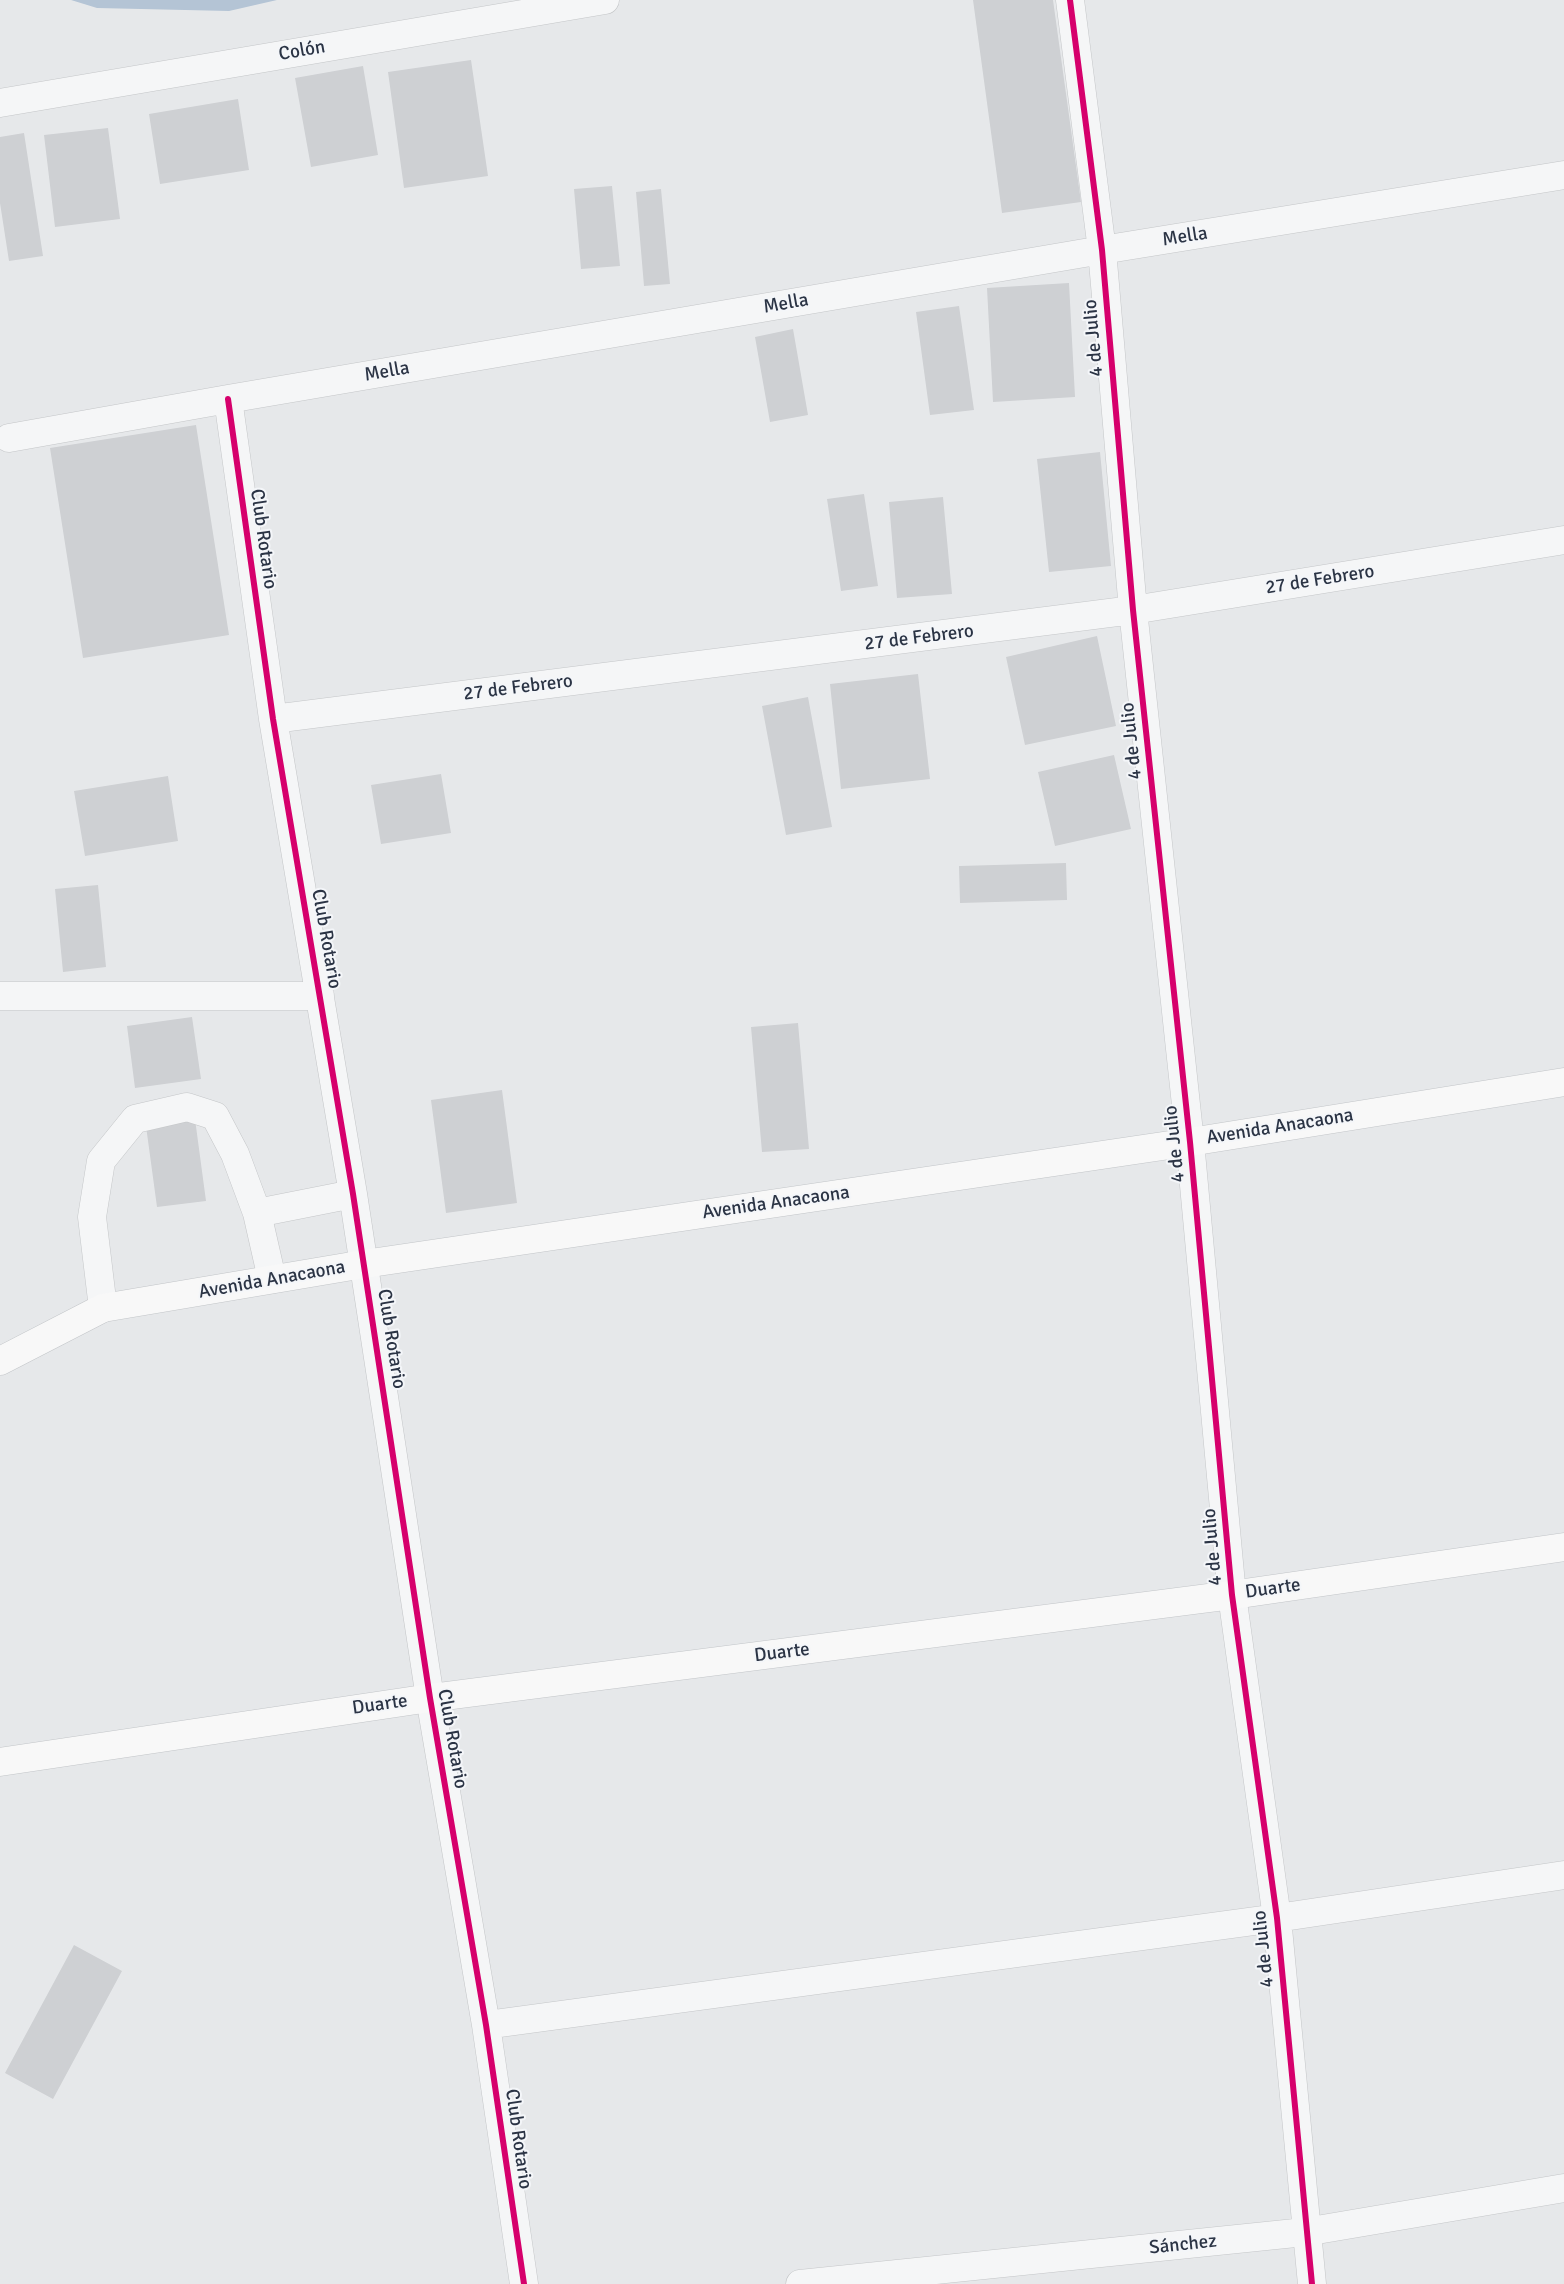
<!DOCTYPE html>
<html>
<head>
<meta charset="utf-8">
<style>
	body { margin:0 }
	canvas { display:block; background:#e6e8ea }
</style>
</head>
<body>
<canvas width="1564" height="2284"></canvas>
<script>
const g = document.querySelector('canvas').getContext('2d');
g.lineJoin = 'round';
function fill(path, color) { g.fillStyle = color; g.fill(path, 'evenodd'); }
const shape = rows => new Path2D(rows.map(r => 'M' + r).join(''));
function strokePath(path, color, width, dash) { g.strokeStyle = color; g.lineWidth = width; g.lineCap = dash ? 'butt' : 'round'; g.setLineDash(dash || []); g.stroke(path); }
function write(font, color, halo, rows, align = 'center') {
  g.font = font + ' Signika,sans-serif'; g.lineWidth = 4; g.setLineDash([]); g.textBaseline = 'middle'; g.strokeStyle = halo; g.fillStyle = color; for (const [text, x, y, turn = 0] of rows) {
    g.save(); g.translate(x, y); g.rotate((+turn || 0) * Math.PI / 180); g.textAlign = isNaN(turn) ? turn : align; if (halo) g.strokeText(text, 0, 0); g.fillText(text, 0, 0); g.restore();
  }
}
const water = shape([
	[71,0,277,0,229,11,97,8]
]);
const building = shape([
	[973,0,1053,0,1081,202,1002,213],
	[471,60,488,176,404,188,388,72],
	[363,66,378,155,311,167,295,78],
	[238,99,249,170,160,184,149,114],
	[108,128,120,219,55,227,44,135],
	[24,133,43,256,9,261,0,203,0,137],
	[612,186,620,266,581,269,574,189],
	[661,189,670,284,644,286,636,192],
	[1069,283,1075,397,993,402,987,288],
	[959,306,974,410,930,415,916,312],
	[793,329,808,415,770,422,755,337],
	[196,425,229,635,83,658,50,448],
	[1100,452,1111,566,1049,572,1037,459],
	[864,494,878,586,841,591,827,499],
	[943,497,952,594,897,598,889,502],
	[1097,636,1116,726,1025,745,1006,657],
	[918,674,930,779,841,789,830,684],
	[808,697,832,827,786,835,762,706],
	[1114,755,1131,829,1055,846,1038,772],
	[441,774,451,833,381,844,371,785],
	[168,776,178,841,85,856,74,791],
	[1066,863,1067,900,960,903,959,866],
	[98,885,106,967,63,972,55,889],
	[192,1017,201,1079,135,1088,127,1026],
	[798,1023,809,1149,762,1152,751,1027],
	[502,1090,517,1203,446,1213,431,1100],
	[195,1119,206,1201,157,1207,146,1126],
	[74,1945,122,1971,53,2099,5,2073]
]);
const minor = shape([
	[1070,0,1102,250,1133,610,1190,1142,1232,1595,1277,1918,1312,2284],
	[0,103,605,0],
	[228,399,273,719,353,1194,430,1698,486,2025,524,2284],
	[9,438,228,399,1102,250,1564,175],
	[273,719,1133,610,1564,540],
	[0,996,320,996],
	[257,1213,353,1194],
	[103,1308,92,1217,101,1161,135,1119,187,1107,215,1116,235,1154,257,1213,272,1279],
	[486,2025,1277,1918,1564,1875],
	[800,2284,1305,2232,1564,2188]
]);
const major = shape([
	[0,1361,103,1308,364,1264,1190,1142,1564,1082],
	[0,1762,430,1698,1232,1595,1564,1547]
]);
const cycleway = shape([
	[1070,0,1102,250,1133,610,1190,1142,1232,1595,1277,1918,1312,2284],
	[228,399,273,719,353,1194,430,1698,486,2025,524,2284]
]);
const streetNames = [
	["Colón",302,51,-10],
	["Mella",1185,237,-9],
	["Mella",786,304,-10],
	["4 de Julio",1094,338,-95],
	["Mella",387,372,-10],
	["Club Rotario",263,539,82],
	["27 de Febrero",1320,580,-9],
	["27 de Febrero",919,638,-7],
	["27 de Febrero",518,688,-7],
	["4 de Julio",1132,741,-96],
	["Club Rotario",326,939,80],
	["Avenida Anacaona",1280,1127,-9],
	["4 de Julio",1175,1144,-96],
	["Avenida Anacaona",776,1203,-8],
	["Avenida Anacaona",272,1280,-10],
	["Club Rotario",391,1339,81],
	["4 de Julio",1213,1547,-95],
	["Duarte",1273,1589,-8],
	["Duarte",782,1653,-7],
	["Duarte",380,1705,-8],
	["Club Rotario",452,1739,80],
	["4 de Julio",1264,1949,-96],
	["Club Rotario",518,2139,82],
	["Sánchez",1183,2245,-6]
];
fill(water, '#b4c4d5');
fill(building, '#ced0d3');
strokePath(minor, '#c4c6c8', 29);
strokePath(major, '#c2c5c8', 29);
strokePath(minor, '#f5f6f7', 28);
strokePath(major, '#f8f8f8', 28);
strokePath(cycleway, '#d6006c', 6);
write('19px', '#2b3445', '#f4f6f9', streetNames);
</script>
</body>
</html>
